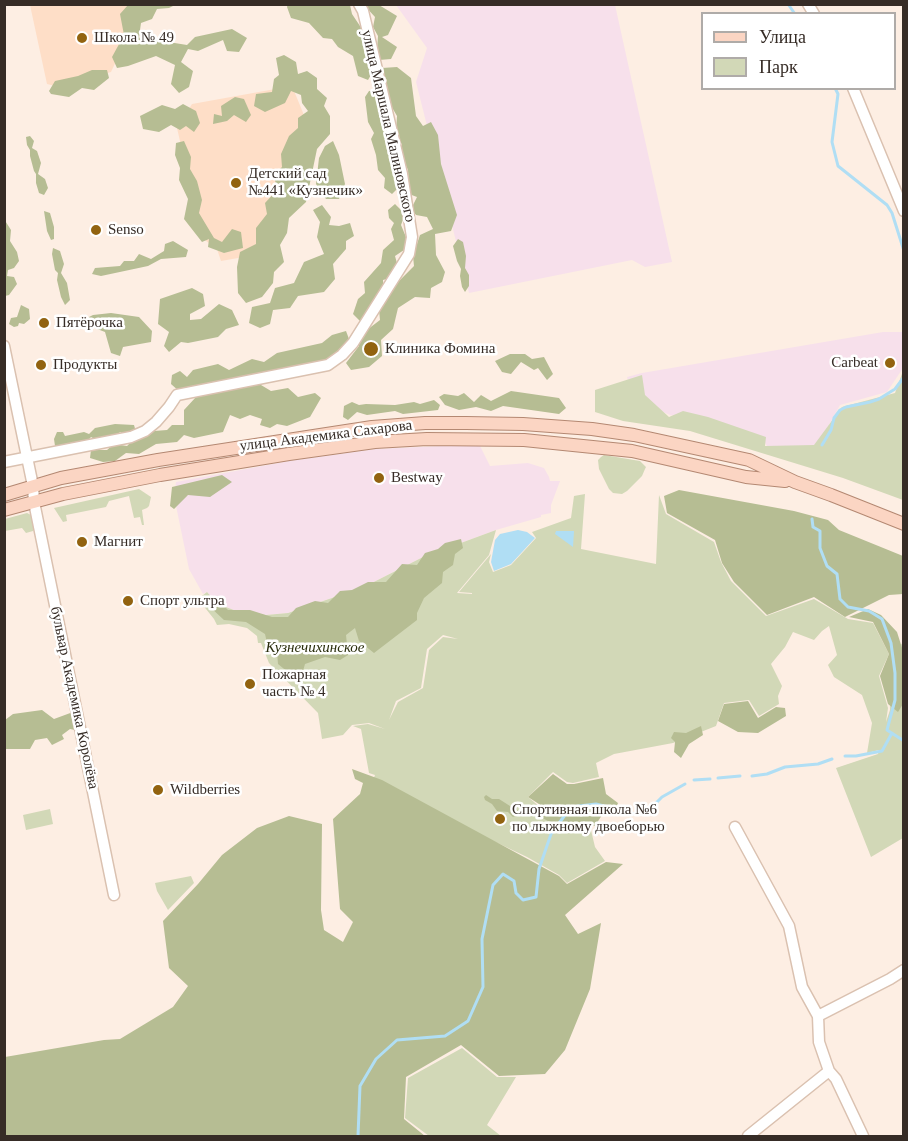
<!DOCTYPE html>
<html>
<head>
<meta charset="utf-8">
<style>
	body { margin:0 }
	#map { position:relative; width:908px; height:1141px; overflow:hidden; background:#fdeee3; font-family:"Times New Roman",serif }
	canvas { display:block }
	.frame { position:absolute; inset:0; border:6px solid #362c26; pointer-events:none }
	.legend { position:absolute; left:701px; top:12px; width:195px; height:78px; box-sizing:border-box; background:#fff; border:2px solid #afaba8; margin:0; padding:8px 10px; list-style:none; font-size:18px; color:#362c26 }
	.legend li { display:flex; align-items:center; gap:12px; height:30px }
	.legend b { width:30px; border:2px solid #afaba8 }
</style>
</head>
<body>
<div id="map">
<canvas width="908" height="1141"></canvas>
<div class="frame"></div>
<ul class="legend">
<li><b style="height:8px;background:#fbd5c3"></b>Улица</li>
<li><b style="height:16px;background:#d2d8b7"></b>Парк</li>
</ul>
</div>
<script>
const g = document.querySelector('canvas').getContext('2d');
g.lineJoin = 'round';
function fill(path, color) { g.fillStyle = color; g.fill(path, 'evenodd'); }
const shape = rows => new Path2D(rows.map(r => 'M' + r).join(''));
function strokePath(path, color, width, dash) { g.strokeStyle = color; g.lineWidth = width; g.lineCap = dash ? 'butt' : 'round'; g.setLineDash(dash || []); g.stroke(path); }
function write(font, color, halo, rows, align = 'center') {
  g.font = font + ' "Times New Roman",serif'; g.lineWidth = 5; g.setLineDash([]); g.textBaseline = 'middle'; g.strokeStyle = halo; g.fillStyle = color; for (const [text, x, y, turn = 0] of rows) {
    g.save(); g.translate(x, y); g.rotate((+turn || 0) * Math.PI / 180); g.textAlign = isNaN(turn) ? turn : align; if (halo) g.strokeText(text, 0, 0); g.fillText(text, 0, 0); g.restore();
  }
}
const built = shape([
	[30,5,142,5,111,72,59,87,47,84],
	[292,86,306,120,255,255,221,261,217,249,202,238,177,128,192,104]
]);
const industrial = shape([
	[396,5,615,5,672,262,645,267,632,260,469,293,416,82,427,48],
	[883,332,903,332,903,368,887,392,840,405,817,447,768,448,763,439,670,415,656,409,632,395,627,377,642,373],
	[462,445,480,446,490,466,528,463,544,468,549,477,550,481,560,481,551,505,551,513,541,515,541,517,496,530,423,557,364,587,288,613,266,615,239,612,218,604,207,592,203,594,189,569,174,496,176,482,289,461,376,449]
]);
const green = shape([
	[903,371,903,500,843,478,690,431,623,421,595,412,595,390,642,375,645,395,669,417,683,411,708,417,766,437,765,446,814,445,842,407,895,393],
	[604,455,640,461,646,467,645,469,642,476,627,491,622,494,613,493,609,489,599,469,598,460,601,457],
	[139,489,151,497,149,506,147,508,142,510,144,525,142,525,140,517,134,518,129,496,109,501,106,507,66,515,67,521,63,522,54,508],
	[585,494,581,549,656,564,659,495,666,514,714,542,721,562,731,581,766,616,814,599,848,619,873,623,889,654,879,676,888,708,886,722,890,710,889,661,903,642,903,838,871,857,836,768,878,754,879,750,867,753,872,723,862,695,834,677,828,665,837,655,829,626,822,631,814,640,793,632,785,647,771,664,782,686,778,696,779,704,759,716,749,700,724,703,716,726,673,743,614,754,596,763,599,777,573,783,567,782,553,772,528,797,540,807,539,811,570,828,580,824,590,826,595,847,605,861,567,883,559,875,527,857,372,783,375,775,369,773,361,729,353,726,368,724,385,729,369,723,352,725,343,735,322,739,318,713,269,663,261,643,258,643,257,636,247,628,229,624,217,625,214,619,198,599,207,592,218,604,239,612,266,615,288,613,364,587,423,557,496,530,489,555,457,593,472,594,472,593,459,592,491,554,489,562,493,572,511,565,536,538,532,532,571,518,574,496],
	[443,635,458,639,443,637,429,650,423,688,398,702,389,720,396,701,421,688,427,649],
	[27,513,33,516,36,526,33,531,26,533,22,528,5,531,5,519],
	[50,809,53,824,26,830,23,815],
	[191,876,194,883,168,910,157,891,155,883],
	[462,1048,497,1077,516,1077,487,1125,501,1136,429,1136,405,1118,408,1078]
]);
const forest = shape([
	[288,4,350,5,352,14,362,29,372,73,368,80,358,76,353,56,338,47,332,39,323,38,309,23,291,18,287,7],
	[128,5,175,5,169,8,157,9,152,19,141,23,139,37,142,43,156,40,187,45,195,37,232,29,247,38,239,52,227,51,223,40,198,51,188,49,181,62,193,71,189,87,179,93,171,84,175,65,156,56,128,66,117,68,112,57,124,35,120,14],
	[364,5,379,5,397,16,388,35,382,37,397,47,391,59,379,60,377,50,378,36,373,27,375,17],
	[284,55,296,62,298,74,307,71,317,78,317,89,327,98,324,106,330,116,330,134,317,149,306,202,289,218,287,233,280,245,284,262,274,272,273,283,262,297,246,303,238,293,237,267,240,252,256,244,256,228,267,214,265,203,277,190,274,175,282,167,281,154,289,136,298,128,298,118,308,111,302,103,301,95,291,91,285,103,265,112,254,106,256,94,272,92,274,79,279,75,276,58],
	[397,67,411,78,416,116,423,126,431,122,438,135,441,164,457,215,451,231,435,234,436,255,445,272,442,282,431,288,430,298,415,297,398,308,393,329,381,340,382,356,369,367,351,370,346,363,359,346,359,336,380,320,379,310,399,281,414,266,413,256,420,235,433,229,427,217,416,215,411,209,417,197,409,194,408,170,400,153,402,145,396,132,397,116,390,104,385,86,387,80,381,73,382,68],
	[92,70,107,70,109,78,94,90,82,88,69,97,51,94,49,91,55,81,78,76],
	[377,90,383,105,383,130,389,137,389,150,396,165,398,188,392,194,384,188,385,178,378,170,376,155,371,139,374,133,368,122,365,97,369,91],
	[235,97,244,99,251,115,246,122,234,115,227,121,213,124,214,114,222,116,221,106],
	[183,104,196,111,200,123,194,132,186,126,180,130,171,125,159,132,143,129,140,116,162,105,175,109],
	[30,136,34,141,32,148,37,151,41,163,38,174,45,179,48,188,44,195,39,193,36,183,36,174,34,171,30,156,30,150,27,145,26,137],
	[184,141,191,157,190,169,197,181,202,200,199,213,214,238,222,242,232,229,241,232,243,248,224,253,208,247,209,239,202,242,184,219,188,199,179,180,180,168,175,155,176,143],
	[333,141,339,155,345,184,339,199,326,199,316,184,319,158,325,146],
	[395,204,405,214,401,225,408,242,407,248,395,256,398,267,394,277,383,280,384,299,372,319,360,321,353,314,358,299,365,293,364,282,381,263,383,250,394,240,391,229,394,223,389,218,388,210],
	[322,205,331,217,329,225,339,226,350,223,354,236,346,241,346,249,333,264,335,279,324,292,298,296,290,308,273,310,270,324,260,328,249,323,252,307,270,303,275,288,294,283,304,262,324,254,317,237,320,222,313,210],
	[44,211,50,213,54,227,54,239,51,240,47,231],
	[4,219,11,230,10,241,17,252,19,261,14,268,8,270,7,276,14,277,17,284,9,295,5,296],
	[458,239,463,242,466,256,465,268,469,275,469,286,465,292,462,287,460,276,461,269,457,261,453,246],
	[173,241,188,250,186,257,161,259,148,266,101,276,92,274,95,268,120,266,124,261,134,261,139,254,151,259,164,251,165,244],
	[53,248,60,251,64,264,61,273,67,283,70,300,65,305,61,297,57,280,58,273,55,270,52,254],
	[192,288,203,294,205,306,190,314,190,320,201,319,219,304,232,310,239,325,226,329,218,337,188,343,181,342,169,352,164,346,169,332,158,324,160,299],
	[21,305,29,309,30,319,24,324,19,323,18,326,14,327,9,324,11,318,17,317],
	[111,313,139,317,152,331,151,342,123,347,120,356,111,353,105,332,92,327,89,317,93,315],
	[346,331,349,339,332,360,271,373,261,385,271,391,288,388,298,397,315,393,321,398,310,417,287,426,277,424,270,428,260,425,262,419,250,415,240,419,230,415,223,432,194,438,184,435,177,442,156,444,139,454,126,453,115,461,103,462,90,458,91,450,107,450,114,444,127,446,133,440,154,431,167,430,172,425,184,425,184,410,196,397,192,391,180,392,171,384,172,375,180,371,187,377,193,370,218,364,229,370,252,359,264,362,277,353,322,343,332,335],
	[510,354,525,354,532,359,544,357,553,374,547,380,538,368,534,370,521,362,511,374,502,372,495,361],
	[511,391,559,398,566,408,559,414,503,406,491,411,476,407,459,410,445,405,439,397,444,394,458,396,464,393,474,402,481,395,491,401],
	[434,400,440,405,438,410,403,414,395,411,367,415,357,412,348,420,343,417,344,406,352,402,359,405,366,404,395,405,414,402,420,404],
	[115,424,134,425,136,432,126,435,120,432,116,437,98,441,91,437,85,444,69,447,55,446,54,439,57,432,63,432,65,436,84,432,89,434,95,428],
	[222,475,232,482,210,497,188,495,174,509,170,506,172,487],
	[679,490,794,511,828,520,839,530,903,556,903,594,889,595,845,617,814,597,767,615,734,582,722,563,715,540,667,513,664,496],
	[461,539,463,548,455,554,453,565,443,572,442,583,424,598,417,613,417,620,374,653,359,641,355,628,346,635,348,655,340,660,325,657,305,664,303,671,289,673,278,664,277,652,267,643,265,634,246,622,224,620,209,606,208,599,216,598,228,610,250,610,272,617,288,617,296,608,315,601,328,603,340,591,352,590,368,582,386,582,402,564,417,565,425,553,438,549,445,543],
	[868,609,881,615,897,632,903,651,903,704,898,712,888,704,880,676,889,654,873,622,849,617],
	[748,701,758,718,776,707,785,708,786,716,758,733,738,732,718,721,724,704],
	[42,710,54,719,73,712,81,723,75,730,70,729,62,735,64,739,52,745,47,738,35,740,30,749,5,749,5,720,13,714],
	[701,726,703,735,689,744,681,758,674,752,675,742,671,738,674,732,686,733],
	[352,769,382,780,559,876,567,884,606,862,623,864,565,915,578,934,601,923,590,989,565,1050,545,1074,499,1076,461,1045,406,1077,404,1119,425,1136,5,1136,5,1057,104,1040,120,1039,173,1007,188,986,169,968,163,921,198,884,222,855,257,828,289,816,322,824,321,910,324,930,343,942,353,922,340,909,333,819,360,794,363,783,355,779],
	[553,774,567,784,574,784,603,778,606,794,618,803,614,813,602,815,595,826,580,823,562,829,539,816,542,806,528,797],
	[486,795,492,799,499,799,510,806,516,807,519,814,513,817,508,812,497,811,492,804,485,800,484,797]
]);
const water = shape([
	[518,530,527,532,535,538,511,564,494,571,491,562,495,540,500,534],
	[556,531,574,531,573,547,555,534]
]);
const stream = shape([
	[788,4,795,14],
	[835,88,838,94,832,142,838,166,887,205,892,213,904,251],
	[822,445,831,430,834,418,840,410,846,407,870,402,879,399,895,389,904,377],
	[812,519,813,527,820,531,820,548,827,566,837,574,840,599,848,607,869,611,882,619,891,643,895,673,895,700,887,730,904,741],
	[845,756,856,756,882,751,892,733],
	[752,776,767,774,785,767,818,764,832,759],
	[718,778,740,776],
	[694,780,710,779],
	[358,1136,360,1086,376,1059,397,1040,445,1036,468,1021,483,987,482,939,493,885,503,874,514,881,516,893,523,900,536,897,539,869,551,834,571,807,596,804,635,814,650,809,662,797,685,784]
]);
const minor = shape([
	[808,4,814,14],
	[853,88,904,211],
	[4,346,33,486,34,502,114,895],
	[4,462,131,437,145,431,156,422,169,407,177,395,328,365,342,355,353,343,409,254,412,237,402,174,363,11,359,4],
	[735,827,789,926,802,987,818,1016,819,1042,829,1071],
	[818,1016,890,979,904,970],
	[748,1136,829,1071,836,1079,863,1136]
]);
const major = shape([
	[4,495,61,478,158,460,372,427,425,423,466,423,523,424,592,429,634,435,749,460,795,482,831,495,904,524],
	[4,510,63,494,160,475,289,454,375,442,427,439,524,440,632,451,746,477,785,481]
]);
const markers = [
	[82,38,6,"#926310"],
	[236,183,6,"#926310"],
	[96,230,6,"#926310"],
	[44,323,6,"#926310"],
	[371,349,8,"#926310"],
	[890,363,6,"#926310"],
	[41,365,6,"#926310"],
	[379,478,6,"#926310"],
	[82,542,6,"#926310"],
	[128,601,6,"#926310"],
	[250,684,6,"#926310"],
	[158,790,6,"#926310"],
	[500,819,6,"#926310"]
];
const poiNames = [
	["Школа № 49",94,38],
	["Детский сад",248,174],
	["№441 «Кузнечик»",248,191],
	["Senso",108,230],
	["Пятёрочка",56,323],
	["Клиника Фомина",385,349],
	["Carbeat",878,363,"right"],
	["Продукты",53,365],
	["Bestway",391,478],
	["Магнит",94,542],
	["Спорт ультра",140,601],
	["Пожарная",262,675],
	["часть № 4",262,692],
	["Wildberries",170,790],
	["Спортивная школа №6",512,810],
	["по лыжному двоеборью",512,827]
];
const streetNames = [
	["улица Маршала Малиновского",388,126,77],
	["улица Академика Сахарова",326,436,-7],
	["бульвар Академика Королёва",74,698,78]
];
const parkNames = [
	["Кузнечихинское",315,648]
];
fill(built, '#fedec7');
fill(industrial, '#f7e0eb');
fill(green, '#d2d8b7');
fill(forest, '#b6bd93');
fill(water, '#b0def4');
strokePath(stream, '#b0def4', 3);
strokePath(minor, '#dac1b0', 13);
strokePath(major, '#b48872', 14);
strokePath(minor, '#fff', 10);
strokePath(major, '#fbd5c3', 12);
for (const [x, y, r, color] of markers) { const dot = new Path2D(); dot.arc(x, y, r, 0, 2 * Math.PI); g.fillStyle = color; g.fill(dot); strokePath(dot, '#fff', 2); }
write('15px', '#362c26', '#fff', poiNames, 'left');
write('15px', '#362c26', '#fff', streetNames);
write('italic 15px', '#292d0c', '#fff', parkNames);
</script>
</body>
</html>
